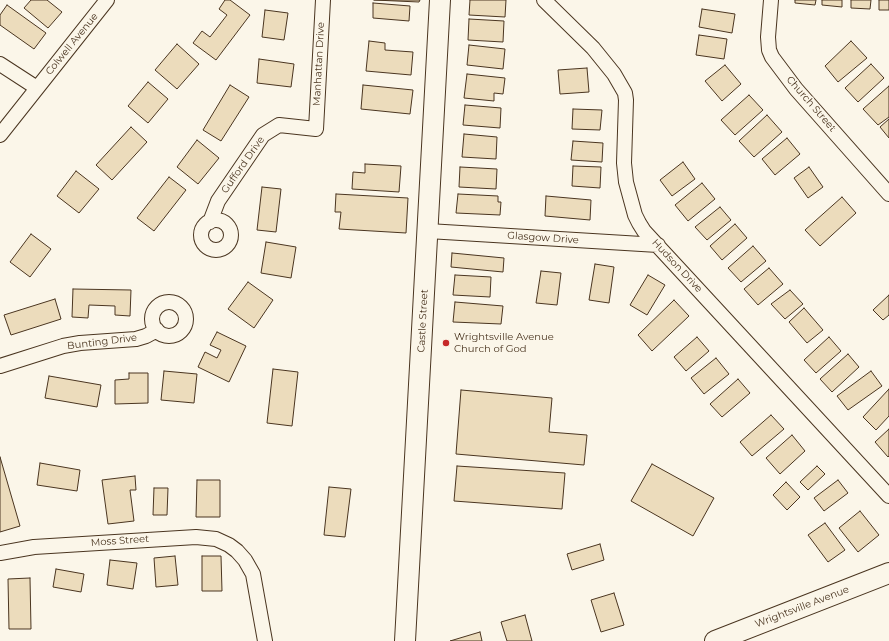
<!DOCTYPE html>
<html>
<head>
<meta charset="utf-8">
<style>
	body { margin:0 }
	canvas { display:block; background:#fbf6e9 }
</style>
</head>
<body>
<canvas width="889" height="641"></canvas>
<script>
const g = document.querySelector('canvas').getContext('2d');
g.lineJoin = 'round';
function fill(path, color) { g.fillStyle = color; g.fill(path, 'evenodd'); }
const shape = rows => new Path2D(rows.map(r => 'M' + r).join(''));
function strokePath(path, color, width, dash) { g.strokeStyle = color; g.lineWidth = width; g.lineCap = dash ? 'butt' : 'round'; g.setLineDash(dash || []); g.stroke(path); }
function write(font, color, halo, rows, align = 'center') {
  g.font = font + ' Montserrat,sans-serif'; g.lineWidth = 3; g.setLineDash([]); g.textBaseline = 'middle'; g.strokeStyle = halo; g.fillStyle = color; for (const [text, x, y, turn = 0] of rows) {
    g.save(); g.translate(x, y); g.rotate((+turn || 0) * Math.PI / 180); g.textAlign = isNaN(turn) ? turn : align; if (halo) g.strokeText(text, 0, 0); g.fillText(text, 0, 0); g.restore();
  }
}
const building = shape([
	[31,0,47,0,62,12,48,28,24,8,31,0],
	[225,0,230,0,250,15,216,60,193,43,202,31,210,37,227,15,219,9,225,0],
	[374,0,420,0,419,2,374,0],
	[470,0,506,0,505,17,469,15,470,0],
	[795,0,816,0,815,5,795,3,795,0],
	[822,0,842,0,842,7,822,5,822,0],
	[851,0,871,0,870,9,851,8,851,0],
	[879,0,889,0,889,10,879,10,879,0],
	[373,3,410,6,409,21,373,18,373,3],
	[7,5,46,33,34,49,0,25,0,15,7,5],
	[702,9,735,14,732,33,699,27,702,9],
	[265,10,288,13,284,40,262,37,265,10],
	[469,19,504,21,503,42,468,40,469,19],
	[699,35,727,39,724,59,696,55,699,35],
	[369,41,385,43,385,50,413,52,411,75,366,71,369,41],
	[851,41,867,58,838,82,825,66,851,41],
	[177,44,199,64,177,89,155,70,177,44],
	[469,45,505,49,503,69,467,65,469,45],
	[259,59,294,64,291,87,257,83,259,59],
	[871,64,884,78,858,102,845,88,871,64],
	[725,65,741,84,722,101,705,81,725,65],
	[587,68,589,92,560,94,558,70,587,68],
	[467,74,505,78,503,94,494,93,494,101,464,98,467,74],
	[148,82,168,99,148,123,128,106,148,82],
	[230,85,249,97,221,141,203,130,230,85],
	[363,85,413,90,410,114,361,109,363,85],
	[889,86,889,117,878,125,863,109,889,86],
	[749,95,763,110,735,135,721,120,749,95],
	[465,105,501,108,500,128,463,125,465,105],
	[573,109,602,110,600,130,572,129,573,109],
	[767,115,782,132,754,157,739,141,767,115],
	[889,119,889,138,880,127,889,119],
	[131,127,147,142,112,180,96,165,131,127],
	[464,134,497,137,496,159,462,157,464,134],
	[787,138,800,154,775,175,762,159,787,138],
	[197,140,219,158,198,184,177,167,197,140],
	[573,141,603,143,602,162,571,160,573,141],
	[683,162,695,179,672,196,660,180,683,162],
	[365,164,401,166,399,192,352,189,353,172,365,173,365,164],
	[573,166,601,167,600,188,572,186,573,166],
	[460,167,497,169,496,189,459,187,460,167],
	[809,167,823,187,808,198,794,178,809,167],
	[76,171,99,189,79,213,57,196,76,171],
	[169,177,186,190,154,231,137,218,169,177],
	[702,183,715,199,688,221,675,205,702,183],
	[262,187,281,189,276,232,257,230,262,187],
	[336,194,408,198,406,233,339,229,341,212,335,212,336,194],
	[458,194,498,196,498,202,501,202,500,215,456,213,458,194],
	[546,196,591,200,590,220,545,216,546,196],
	[842,197,856,213,820,246,805,230,842,197],
	[720,207,731,220,707,240,695,227,720,207],
	[735,224,747,238,722,260,710,246,735,224],
	[31,234,51,249,30,277,10,262,31,234],
	[266,242,296,247,291,278,261,273,266,242],
	[753,246,766,261,741,282,728,268,753,246],
	[452,253,504,258,503,272,451,267,452,253],
	[595,264,614,267,609,303,589,300,595,264],
	[769,268,783,284,758,305,744,289,769,268],
	[541,271,561,273,557,305,536,303,541,271],
	[455,275,491,277,490,297,453,295,455,275],
	[648,275,665,285,647,315,630,305,648,275],
	[248,282,273,300,254,328,228,309,248,282],
	[73,289,131,290,130,316,115,315,115,306,89,305,88,318,72,317,73,289],
	[790,290,803,304,785,319,771,304,790,290],
	[889,295,889,315,883,320,873,310,889,295],
	[55,299,61,319,11,335,4,315,55,299],
	[674,300,689,316,652,351,638,335,674,300],
	[455,302,503,306,501,324,453,322,455,302],
	[804,308,823,330,807,343,789,322,804,308],
	[217,332,246,346,229,382,198,367,205,352,217,358,221,350,210,345,217,332],
	[697,337,709,351,686,371,674,357,697,337],
	[829,337,841,351,816,373,804,360,829,337],
	[848,354,859,367,832,392,820,379,848,354],
	[716,358,729,374,704,394,691,378,716,358],
	[273,369,298,372,292,426,267,423,273,369],
	[164,371,197,374,194,403,161,400,164,371],
	[871,371,882,386,848,410,837,396,871,371],
	[129,373,148,373,148,403,115,404,115,380,129,379,129,373],
	[49,376,101,385,97,407,45,398,49,376],
	[738,379,750,393,722,417,710,404,738,379],
	[889,389,889,416,876,430,863,417,889,389],
	[461,390,552,398,549,432,587,435,584,465,456,454,461,390],
	[771,415,784,429,752,456,740,442,771,415],
	[889,429,889,456,888,457,875,442,889,429],
	[792,435,805,451,780,474,766,458,792,435],
	[0,457,20,526,0,532,0,457],
	[40,463,80,470,77,491,37,485,40,463],
	[652,464,714,498,693,536,631,501,652,464],
	[457,466,565,473,562,509,454,501,457,466],
	[817,466,825,474,808,490,800,482,817,466],
	[135,476,136,490,130,490,134,521,108,524,102,480,135,476],
	[197,480,220,480,220,517,196,517,197,480],
	[838,480,848,493,824,511,814,498,838,480],
	[786,482,800,497,787,510,773,495,786,482],
	[329,487,351,489,345,537,324,535,329,487],
	[154,488,168,488,167,515,153,515,154,488],
	[860,511,879,535,858,552,839,528,860,511],
	[825,523,845,550,828,562,808,535,825,523],
	[600,544,604,560,572,570,567,554,600,544],
	[175,556,178,585,156,587,154,558,175,556],
	[202,556,221,556,222,591,202,591,202,556],
	[110,560,137,563,133,589,107,585,110,560],
	[56,569,84,574,81,592,53,587,56,569],
	[30,578,31,629,9,629,8,579,30,578],
	[614,593,624,625,601,632,591,600,614,593],
	[525,615,532,641,507,641,501,622,525,615],
	[480,632,482,641,450,641,480,632]
]);
const street = shape([
	[544,0,593,48,614,74,625,93,626,100,624,163,626,182,635,215,639,223,644,231,889,496],
	[771,0,768,37,769,50,772,57,796,89,889,194],
	[0,64,37,88],
	[0,135,107,0],
	'201 235a15 15 0 1 1 30 0a15 15 0 1 1-30 0Z',
	[210,222,218,201,263,135,279,125,316,129,323,0],
	[428,231,658,245],
	'152 319a17 17 0 1 1 34 0a17 17 0 1 1-34 0Z',
	[0,366,63,346,80,343,136,339,146,336,157,330],
	[0,553,34,547,196,537,216,539,229,545,237,551,245,560,253,574,265,641]
]);
const secondary = shape([
	[405,641,440,0],
	[715,641,889,573]
]);
const markers = [
	[446,343,4,"#c62828"]
];
const streetNames = [
	["Colwell Avenue",72,44,-51],
	["Manhattan Drive",319,64,-87],
	["Church Street",811,104,49],
	["Gufford Drive",243,165,-55],
	["Glasgow Drive",543,238,4],
	["Hudson Drive",677,266,47],
	["Castle Street",423,321,-87],
	["Bunting Drive",102,342,-7],
	["Moss Street",120,541,-4],
	["Wrightsville Avenue",802,607,-21]
];
const poiNames = [
	["Wrightsville Avenue",454,337],
	["Church of God",454,349]
];
fill(building, '#ecdcbc');
strokePath(building, '#4a3520', 1);
strokePath(street, '#4a3520', 16);
strokePath(secondary, '#4a3520', 22);
strokePath(street, '#fbf6e9', 14);
strokePath(secondary, '#fbf6e9', 20);
for (const [x, y, r, color] of markers) { const dot = new Path2D(); dot.arc(x, y, r, 0, 2 * Math.PI); g.fillStyle = color; g.fill(dot); strokePath(dot, '#fbf6e9', 1.5); }
write('10px', '#4a3520', '#fbf6e9', streetNames);
write('10px', '#4a3520', '#fbf6e9', poiNames, 'left');
</script>
</body>
</html>
